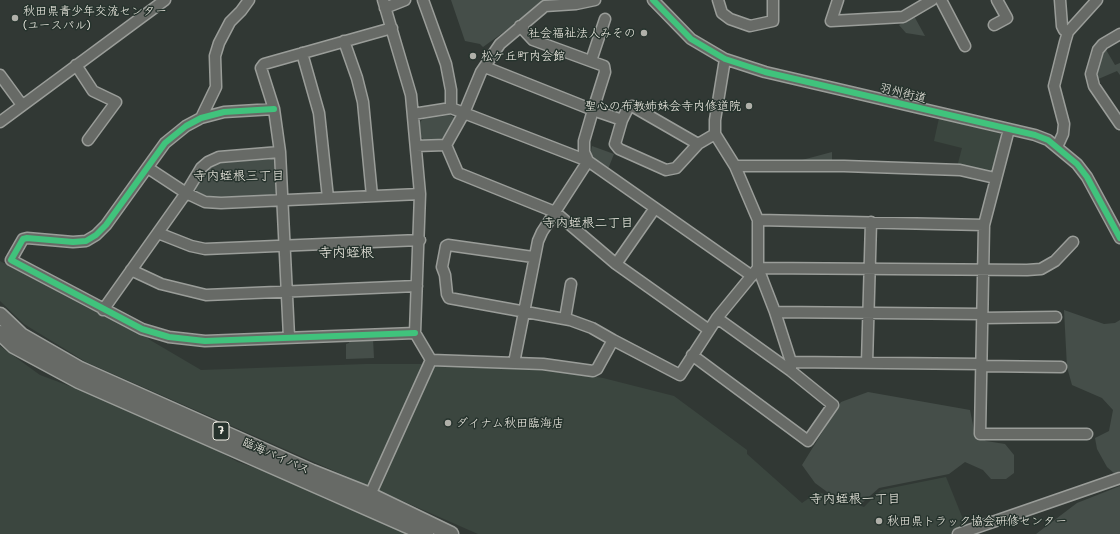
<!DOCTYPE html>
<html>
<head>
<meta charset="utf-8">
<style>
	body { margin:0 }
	canvas { display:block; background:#313834 }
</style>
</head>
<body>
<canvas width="1120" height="534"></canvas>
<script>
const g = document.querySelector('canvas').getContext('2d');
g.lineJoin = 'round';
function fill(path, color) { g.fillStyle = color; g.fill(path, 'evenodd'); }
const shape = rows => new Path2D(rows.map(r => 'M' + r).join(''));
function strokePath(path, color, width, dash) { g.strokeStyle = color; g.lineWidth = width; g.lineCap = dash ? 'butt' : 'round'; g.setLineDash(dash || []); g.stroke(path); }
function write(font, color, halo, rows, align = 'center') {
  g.font = font + ' Mali,"Klee One",sans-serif'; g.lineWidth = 3; g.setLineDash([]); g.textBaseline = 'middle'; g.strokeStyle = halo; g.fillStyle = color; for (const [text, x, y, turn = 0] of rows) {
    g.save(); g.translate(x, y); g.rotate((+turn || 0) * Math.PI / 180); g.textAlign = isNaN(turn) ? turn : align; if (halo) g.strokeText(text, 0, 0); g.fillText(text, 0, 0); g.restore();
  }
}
const built = shape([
	[939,118,1001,134,992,175,957,167,962,148,934,141],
	[0,261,86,307,145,335,150,340,201,370,366,364,514,364,603,378,674,396,747,450,747,454,802,503,818,492,864,507,881,490,946,477,969,534,478,534,86,362,24,324,0,301],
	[0,346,40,375,107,400,207,445,238,462,287,479,325,499,412,534,0,534]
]);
const green = shape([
	[451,0,546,0,547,1,483,47,480,44,465,41],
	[914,16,925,36,906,33,899,25],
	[1105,48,1115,65,1120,63,1120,75,1117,71,1096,80,1100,57],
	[450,115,455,118,452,128,443,140,426,142,420,136,419,123,423,119],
	[592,146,614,154,608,169,593,160,591,151],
	[832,152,832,164,802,164,802,160],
	[272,159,277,163,279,190,274,195,209,198,198,194,195,188,203,172,216,163],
	[1064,310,1104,324,1115,323,1120,320,1120,471,1115,474,1107,467,1097,449,1095,438,1109,431,1113,410,1102,398,1072,385,1067,367],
	[373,339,374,358,346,359,346,344,349,343,349,340],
	[868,392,970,410,974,430,986,441,1005,444,1014,455,1014,473,1006,479,991,479,983,470,965,462,949,474,879,488,862,503,830,494,815,483,802,465,841,402],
	[1120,486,1120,534,1036,534,1077,503]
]);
const minor = shape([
	[383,0,411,95,420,194,415,333,431,360],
	[653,0,691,39,725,59,765,72,1035,135,1048,140,1077,164,1087,177,1120,238],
	[718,0,722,13,730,19,750,26,773,21,773,0],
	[838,0,831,21,903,17,932,0],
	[941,0,965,46],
	[1060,0,1062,26,1064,30,1068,32],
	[385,8,405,0],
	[994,25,1007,18,997,0],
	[1120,34,1103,44,1098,50,1091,74,1094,86,1120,124],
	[344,41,357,78,363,102,372,196],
	[302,53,319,113,328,198],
	[725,59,715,120,715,134,735,166,758,220,758,268,775,312,791,362,791,371],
	[591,61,605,19],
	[76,65,93,91,116,102,88,140],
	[485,67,593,110,605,72,604,66,533,40,520,26],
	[0,75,22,105],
	[451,108,588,161,752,276],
	[274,109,224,112,201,118,186,126,165,143,106,225,96,235,86,241,73,242,27,238,23,239,11,260,142,329,169,337,205,341,415,333],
	[413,114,451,108,451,90,446,64,423,0],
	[201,118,216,87,215,56,219,43,230,22,241,11,249,0],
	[0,122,165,0],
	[1009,129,984,225,980,434,1087,434],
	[698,144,676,168,666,170,619,149,615,144,622,120,628,108,632,106,698,144,715,134],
	[446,145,458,173,555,212,616,264,709,330],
	[446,145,464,113,481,72,500,44,545,6,576,4,595,0],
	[416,146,446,145],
	[1057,147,1063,134,1064,124,1054,86,1065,42,1068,32,1097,0],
	[588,161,584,152,584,141,593,110,622,120],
	[735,166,844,166,960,170,995,178],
	[148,168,186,193,205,202,221,203,420,194],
	[758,220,984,225],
	[158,233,191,246,205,249,420,240],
	[533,257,448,245,446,246,442,267,445,275,447,294,449,298,570,320,592,328,613,340],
	[616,264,655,208],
	[758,268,1027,270,1041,269,1055,261,1073,242],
	[131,270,161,284,206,295,417,286],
	[103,310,186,193,201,168,208,162,219,157,280,152],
	[775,312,982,314],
	[982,318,1056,317],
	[565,319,571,284],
	[289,337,280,152,274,109,261,68,264,64,392,28],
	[692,355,808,441,833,405,791,371,717,318],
	[431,360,543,364,593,371,597,369,613,340,680,375,717,318,758,268],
	[791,362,982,364],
	[514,363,538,241,542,232,588,161],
	[867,363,871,222],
	[982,366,1061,367],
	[370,495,431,360],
	[958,534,1120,478]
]);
const highway = shape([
	[0,315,21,335,80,369,312,472,370,495,451,534],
	[0,333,14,346,79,381,426,534]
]);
const cycleway = shape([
	[653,0,691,39,725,59,765,72,1035,135,1048,140,1077,164,1087,177,1120,238],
	[274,109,224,112,201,118,186,126,165,143,106,225,96,235,86,241,73,242,27,238,23,239,11,260,142,329,169,337,205,341,415,333]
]);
const markers = [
	[15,18,4,"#b0b0a9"],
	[644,33,4,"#b0b0a9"],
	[473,56,4,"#b0b0a9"],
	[749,106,4,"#b0b0a9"],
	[448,423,4,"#b0b0a9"],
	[879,521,4,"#b0b0a9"]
];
const shields = [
	[221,431,16]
];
const shieldNames = [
	["7",221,431]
];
const poiNames = [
	["秋田県青少年交流センター",23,11],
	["(ユースパル)",23,25],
	["社会福祉法人みその",636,33,"right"],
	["松ケ丘町内会館",481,56],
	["聖心の布教姉妹会寺内修道院",741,106,"right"],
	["ダイナム秋田臨海店",456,423],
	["秋田県トラック協会研修センター",887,521]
];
const streetNames = [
	["羽州街道",903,93,14],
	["臨海バイパス",276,456,24]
];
const neighbourhoodNames = [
	["寺内蛭根三丁目",239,176],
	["寺内蛭根二丁目",588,223],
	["寺内蛭根一丁目",855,499]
];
const quarterNames = [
	["寺内蛭根",346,253]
];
fill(built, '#3b463f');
fill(green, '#454e49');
strokePath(minor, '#9a9d99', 13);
strokePath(highway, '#9a9d99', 17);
strokePath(minor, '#676a66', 10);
strokePath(highway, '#676a66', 14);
strokePath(cycleway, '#40c37c', 6);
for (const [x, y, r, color] of markers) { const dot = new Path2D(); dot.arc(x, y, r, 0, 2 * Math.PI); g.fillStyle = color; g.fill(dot); strokePath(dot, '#26332d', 1.5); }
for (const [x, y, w] of shields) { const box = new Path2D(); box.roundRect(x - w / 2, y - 9, w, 18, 3); g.fillStyle = '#26332d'; g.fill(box); strokePath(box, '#f4f1e8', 1); }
write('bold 11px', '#f4f1e8', null, shieldNames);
write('12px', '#f4f1e8', '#26332d', poiNames, 'left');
write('12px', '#f4f1e8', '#26332d', streetNames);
write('13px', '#f4f1e8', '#26332d', neighbourhoodNames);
write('14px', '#f4f1e8', '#26332d', quarterNames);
</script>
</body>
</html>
